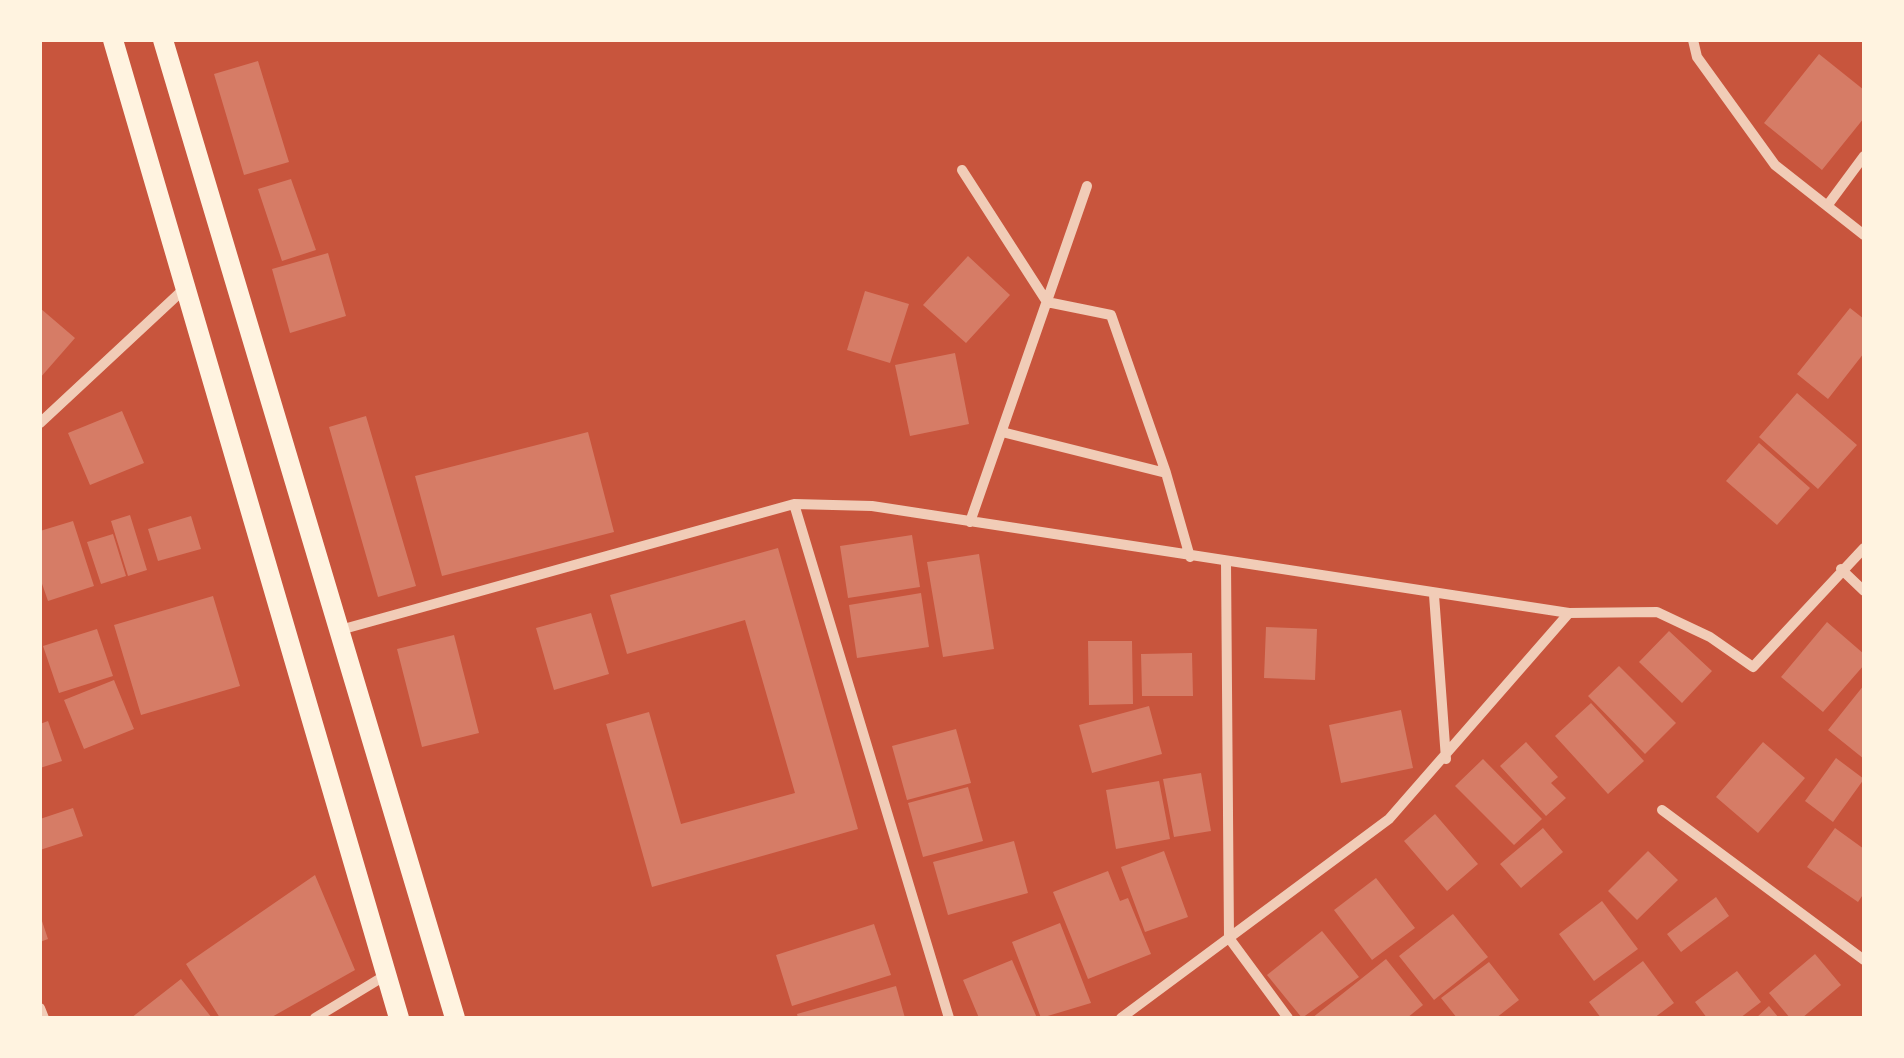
<!DOCTYPE html>
<html>
<head>
<meta charset="utf-8">
<style>
	body { margin:0 }
	#map { position:relative; width:1904px; height:1058px; overflow:hidden; background:#c8553d; font-family:"Varela Round",sans-serif }
	canvas { display:block }
	.frame { position:absolute; inset:0; border:42px solid #fff3e0; pointer-events:none }
</style>
</head>
<body>
<div id="map">
<canvas width="1904" height="1058"></canvas>
<div class="frame"></div>
</div>
<script>
const g = document.querySelector('canvas').getContext('2d');
g.lineJoin = 'round';
function fill(path, color) { g.fillStyle = color; g.fill(path, 'evenodd'); }
const shape = rows => new Path2D(rows.map(r => 'M' + r).join(''));
function strokePath(path, color, width, dash) { g.strokeStyle = color; g.lineWidth = width; g.lineCap = dash ? 'butt' : 'round'; g.setLineDash(dash || []); g.stroke(path); }
const building = shape([
	[1819,54,1864,90,1864,118,1822,170,1764,123],
	[258,61,289,162,244,175,214,74],
	[291,179,316,250,282,261,258,189],
	[328,253,346,316,290,333,272,269],
	[968,256,1010,295,966,343,923,305],
	[865,291,909,304,890,363,847,350],
	[40,308,75,338,40,378],
	[1850,308,1864,319,1864,353,1828,399,1797,374],
	[955,353,969,424,910,436,895,365],
	[1797,393,1857,445,1818,489,1759,437],
	[122,411,144,463,90,485,68,433],
	[366,416,416,586,378,597,329,427],
	[588,432,614,532,442,576,415,476],
	[1759,443,1810,488,1777,525,1726,481],
	[130,515,147,570,128,576,111,521],
	[191,516,201,549,158,561,148,529],
	[73,521,94,586,48,601,40,578,40,531],
	[113,534,126,576,101,584,87,542],
	[912,535,920,587,848,598,840,546],
	[778,548,858,829,652,887,606,724,649,712,681,824,795,793,745,620,627,654,610,595],
	[979,554,994,649,943,657,927,562],
	[921,593,929,647,857,658,849,605],
	[213,596,240,686,141,715,114,625],
	[591,613,609,674,554,690,536,628],
	[1827,622,1864,654,1864,665,1823,712,1781,677],
	[1266,627,1317,629,1315,680,1264,678],
	[97,629,113,676,59,693,43,646],
	[1669,631,1712,671,1682,703,1639,662],
	[454,635,479,733,422,747,397,649],
	[1088,641,1132,641,1133,704,1089,705],
	[1192,653,1193,696,1142,696,1141,654],
	[1619,666,1676,723,1645,754,1588,696],
	[114,680,134,729,84,749,64,700],
	[1864,685,1864,759,1828,730],
	[1591,703,1644,761,1608,794,1555,736],
	[1149,706,1162,754,1092,773,1079,725],
	[1401,710,1413,768,1341,783,1329,725],
	[48,721,62,761,40,768,40,724],
	[956,729,971,783,907,800,892,746],
	[1526,742,1558,777,1551,783,1566,798,1546,816,1500,766],
	[1763,742,1805,778,1758,833,1716,797],
	[1836,758,1864,779,1833,822,1805,801],
	[1483,759,1542,819,1514,845,1455,786],
	[1201,773,1211,831,1174,837,1163,779],
	[1159,781,1170,839,1116,849,1106,790],
	[968,787,983,841,923,857,908,803],
	[73,808,83,836,40,850,40,819],
	[1435,814,1478,864,1447,891,1404,841],
	[1543,828,1563,852,1521,888,1500,864],
	[1835,828,1864,849,1864,893,1858,902,1807,867],
	[1014,841,1028,893,948,915,933,862],
	[1164,851,1188,917,1145,932,1121,867],
	[1648,851,1678,880,1637,920,1608,891],
	[1108,871,1120,901,1128,898,1151,954,1088,979,1053,892],
	[315,875,355,970,270,1018,220,1018,186,964],
	[1376,878,1415,928,1372,960,1334,910],
	[1716,897,1729,916,1681,952,1667,934],
	[1602,901,1638,949,1594,981,1559,934],
	[1453,914,1488,957,1434,1000,1399,956],
	[40,915,48,939,40,942],
	[1060,923,1091,1003,1041,1018,1012,942],
	[874,924,891,975,792,1006,776,955],
	[1322,931,1359,977,1302,1018,1267,975],
	[1815,954,1841,985,1802,1018,1790,1018,1769,993],
	[1386,959,1423,1005,1407,1018,1312,1018],
	[1012,960,1037,1018,979,1018,963,980],
	[1643,961,1674,1003,1654,1018,1601,1018,1589,1002],
	[1489,962,1519,1000,1496,1018,1457,1018,1441,998],
	[1737,971,1761,1002,1740,1018,1707,1018,1695,1002],
	[181,979,212,1018,131,1018],
	[896,986,905,1018,798,1018,797,1014],
	[1769,1006,1779,1018,1756,1018]
]);
const minor = shape([
	[1693,40,1697,57,1775,165,1864,235],
	[962,170,1047,302,1111,315,1166,473,1190,557],
	[1827,206,1864,156],
	[40,423,184,289],
	[1002,432,1166,473],
	[794,504,949,1018],
	[970,522,1087,186],
	[1226,562,1229,938,1288,1018],
	[1841,569,1864,591],
	[1434,595,1446,759],
	[340,630,794,504,872,506,1569,613,1657,612,1710,637,1753,667,1864,548],
	[1662,810,1864,960],
	[40,1008,44,1018],
	[315,1018,386,975],
	[1121,1018,1389,819,1569,613]
]);
const secondary = shape([
	[113,40,399,1018],
	[163,40,455,1018]
]);
fill(building, '#d67c66');
strokePath(minor, '#f1ccb7', 10);
strokePath(secondary, '#fff3e0', 20);
</script>
</body>
</html>
